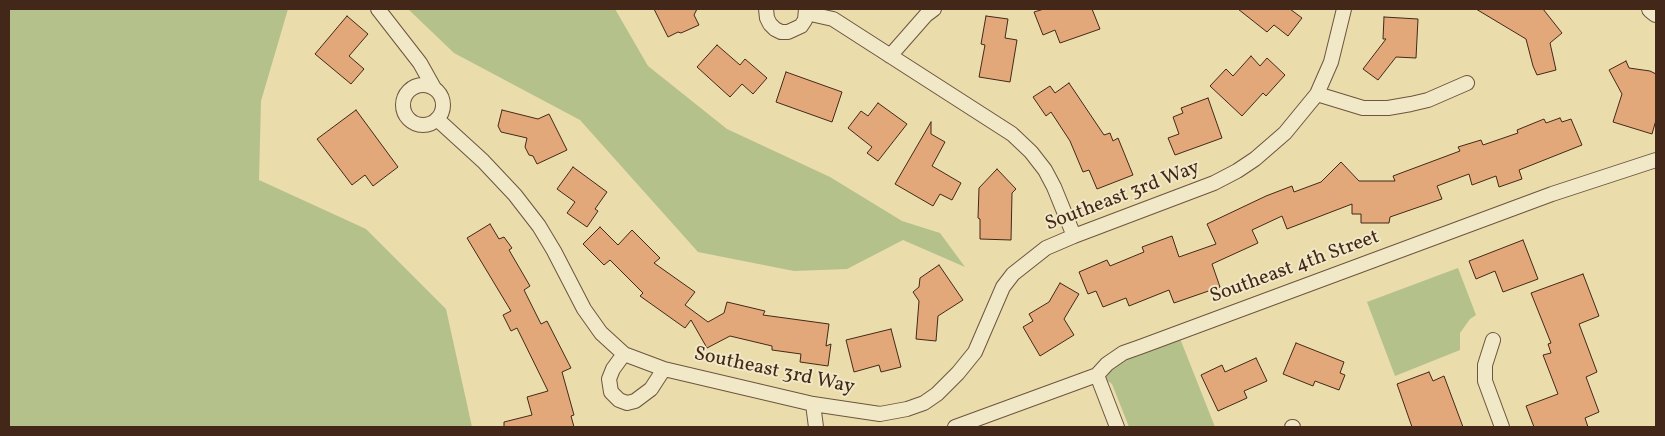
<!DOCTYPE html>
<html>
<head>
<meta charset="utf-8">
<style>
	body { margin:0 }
	#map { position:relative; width:1665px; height:436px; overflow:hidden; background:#eadcab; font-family:Vollkorn,serif }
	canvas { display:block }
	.frame { position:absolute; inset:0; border:10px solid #432819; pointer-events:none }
</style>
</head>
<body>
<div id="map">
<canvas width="1665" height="436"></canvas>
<div class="frame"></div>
</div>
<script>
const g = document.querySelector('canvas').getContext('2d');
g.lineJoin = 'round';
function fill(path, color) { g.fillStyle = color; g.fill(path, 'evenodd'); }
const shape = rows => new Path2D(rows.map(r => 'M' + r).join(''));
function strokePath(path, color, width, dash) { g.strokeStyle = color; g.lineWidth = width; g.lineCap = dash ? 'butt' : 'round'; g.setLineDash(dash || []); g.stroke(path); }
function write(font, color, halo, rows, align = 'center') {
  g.font = font + ' Vollkorn,serif'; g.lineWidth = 4; g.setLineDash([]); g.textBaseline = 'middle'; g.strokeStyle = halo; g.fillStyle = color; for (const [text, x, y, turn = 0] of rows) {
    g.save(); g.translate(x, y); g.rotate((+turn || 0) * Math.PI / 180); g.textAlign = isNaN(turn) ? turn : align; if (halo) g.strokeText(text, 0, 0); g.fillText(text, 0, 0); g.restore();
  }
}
const green = shape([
	[9,9,288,9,261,101,259,180,366,229,446,309,472,427,9,427],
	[408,9,615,9,648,66,727,129,830,177,902,221,940,233,965,267,903,240,847,269,794,271,698,252,580,120,454,53],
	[1458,268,1476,315,1470,319,1460,333,1460,350,1395,376,1367,302],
	[1179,336,1215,427,1129,427,1112,384,1105,379,1113,367,1131,356]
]);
const building = shape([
	[654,9,697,9,694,15,699,25,681,33,678,32,668,37,654,9],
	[1044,9,1092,9,1100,29,1060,43,1055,30,1043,35,1034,12,1044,9],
	[1238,9,1290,9,1302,18,1288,36,1274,25,1267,32,1238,9],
	[1476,9,1543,9,1562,33,1550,43,1556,70,1537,75,1533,66,1526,39,1476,9],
	[347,16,368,34,349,56,364,69,351,84,315,54,347,16],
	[986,16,1008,19,1005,38,1017,40,1010,82,979,77,985,45,981,44,986,16],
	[1384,17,1418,19,1416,58,1396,57,1378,80,1363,69,1386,39,1383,39,1384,17],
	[717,45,740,65,745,59,767,78,753,94,742,84,730,97,697,67,717,45],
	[1251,56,1260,66,1267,58,1285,75,1266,96,1263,93,1242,116,1210,86,1226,69,1233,76,1251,56],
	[1626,61,1629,68,1650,71,1656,74,1656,120,1652,134,1613,122,1622,94,1609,70,1626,61],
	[786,72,842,92,832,122,776,102,786,72],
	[1069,83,1104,135,1110,133,1113,141,1118,138,1133,175,1097,189,1089,170,1083,172,1070,141,1051,112,1046,116,1033,97,1050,86,1055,93,1069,83],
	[1208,98,1222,138,1175,155,1168,138,1179,134,1173,117,1183,113,1181,108,1208,98],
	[878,103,907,124,878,161,867,153,872,147,848,128,861,111,868,116,878,103],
	[356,110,398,167,373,186,365,175,352,185,317,139,356,110],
	[502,110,538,119,549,114,567,150,537,164,533,156,529,155,525,147,527,138,501,132,498,126,502,110],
	[1560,118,1562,122,1571,119,1582,145,1519,170,1522,179,1499,187,1496,176,1472,185,1469,174,1437,186,1442,199,1390,217,1389,223,1361,223,1361,214,1352,214,1352,204,1287,229,1282,216,1252,230,1258,243,1212,264,1220,287,1174,303,1169,290,1129,306,1126,298,1103,307,1096,291,1088,294,1079,272,1107,260,1110,266,1144,252,1142,247,1172,236,1179,257,1216,244,1207,224,1266,196,1292,186,1294,192,1321,182,1341,162,1359,181,1395,181,1393,176,1452,154,1460,151,1458,147,1481,140,1483,145,1518,133,1517,130,1544,119,1546,123,1560,118],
	[931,122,931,134,945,142,932,166,961,183,952,200,940,194,933,206,895,184,931,122],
	[573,167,607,192,595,209,598,211,587,227,567,213,575,202,557,189,573,167],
	[997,169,1016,189,1012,193,1011,240,980,239,980,219,978,218,979,188,997,169],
	[490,224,499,239,504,237,512,248,509,250,530,286,524,290,541,324,547,321,571,368,562,372,574,415,571,416,574,427,504,427,504,422,532,415,527,397,548,391,517,328,511,331,503,315,511,311,467,238,490,224],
	[600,227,618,245,632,230,660,258,654,263,695,292,685,305,708,322,724,313,727,302,765,311,763,315,829,324,826,346,831,344,828,366,800,362,801,354,772,350,772,346,730,336,707,348,691,320,685,328,640,296,643,293,610,260,604,265,583,244,600,227],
	[1523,240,1538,279,1503,292,1495,271,1476,279,1469,261,1523,240],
	[939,265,963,300,938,316,936,341,916,339,919,301,913,292,919,287,920,278,939,265],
	[1583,274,1599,316,1579,324,1597,372,1586,377,1599,412,1585,418,1588,427,1534,427,1526,406,1558,394,1543,355,1551,353,1548,344,1551,343,1531,293,1583,274],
	[1060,283,1079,294,1064,319,1074,335,1040,356,1023,327,1033,321,1029,314,1049,302,1060,283],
	[891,329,901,367,881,372,879,365,854,372,846,340,891,329],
	[1296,343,1344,362,1340,373,1345,375,1339,390,1315,381,1313,386,1283,374,1296,343],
	[1256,358,1267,381,1244,391,1247,398,1218,411,1201,375,1222,365,1225,372,1256,358],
	[1429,372,1433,381,1444,376,1463,427,1412,427,1397,384,1429,372]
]);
const minor = shape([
	[378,9,420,63,434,88],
	[766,9,767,18,770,24,775,29,781,32,788,32,801,26,805,20,806,9],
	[806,13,833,19,1012,134,1031,152,1045,170,1054,187,1074,236],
	[890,56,926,15,934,9],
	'403 105a20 20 0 1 1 40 0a20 20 0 1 1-40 0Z',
	[1317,94,1363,108,1388,108,1411,104,1428,100,1467,83],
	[437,119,483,161,515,195,539,226,554,251,584,309,601,333,624,354,664,369,813,404,880,414,907,409,924,403,937,394,958,373,975,352,1003,287,1013,274,1046,248,1074,236,1214,183,1237,171,1255,159,1285,133,1317,94,1331,62,1344,9],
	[1493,340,1485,365,1485,381,1502,427],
	[624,354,613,369,609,379,611,392,619,400,627,403,635,401,651,389,664,369],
	[1097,375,1117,427],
	[813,404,816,427],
	[955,427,1097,375,1107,364,1123,353,1140,347,1552,194,1656,160],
	[1292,427,1293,427]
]);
const tertiary = shape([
	[1651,9,1656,13]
]);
const streetNames = [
	["Southeast 3rd Way",1123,197,-21],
	["Southeast 4th Street",1295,268,-20],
	["Southeast 3rd Way",774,372,12]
];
fill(green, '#b4c18b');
fill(building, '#e3a87a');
strokePath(building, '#432819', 1);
strokePath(minor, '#6d553e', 16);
strokePath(tertiary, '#6d553e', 20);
strokePath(minor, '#f1e8c8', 14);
strokePath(tertiary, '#f1e8c8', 18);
write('20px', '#432819', '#f1e8c8', streetNames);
</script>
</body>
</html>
